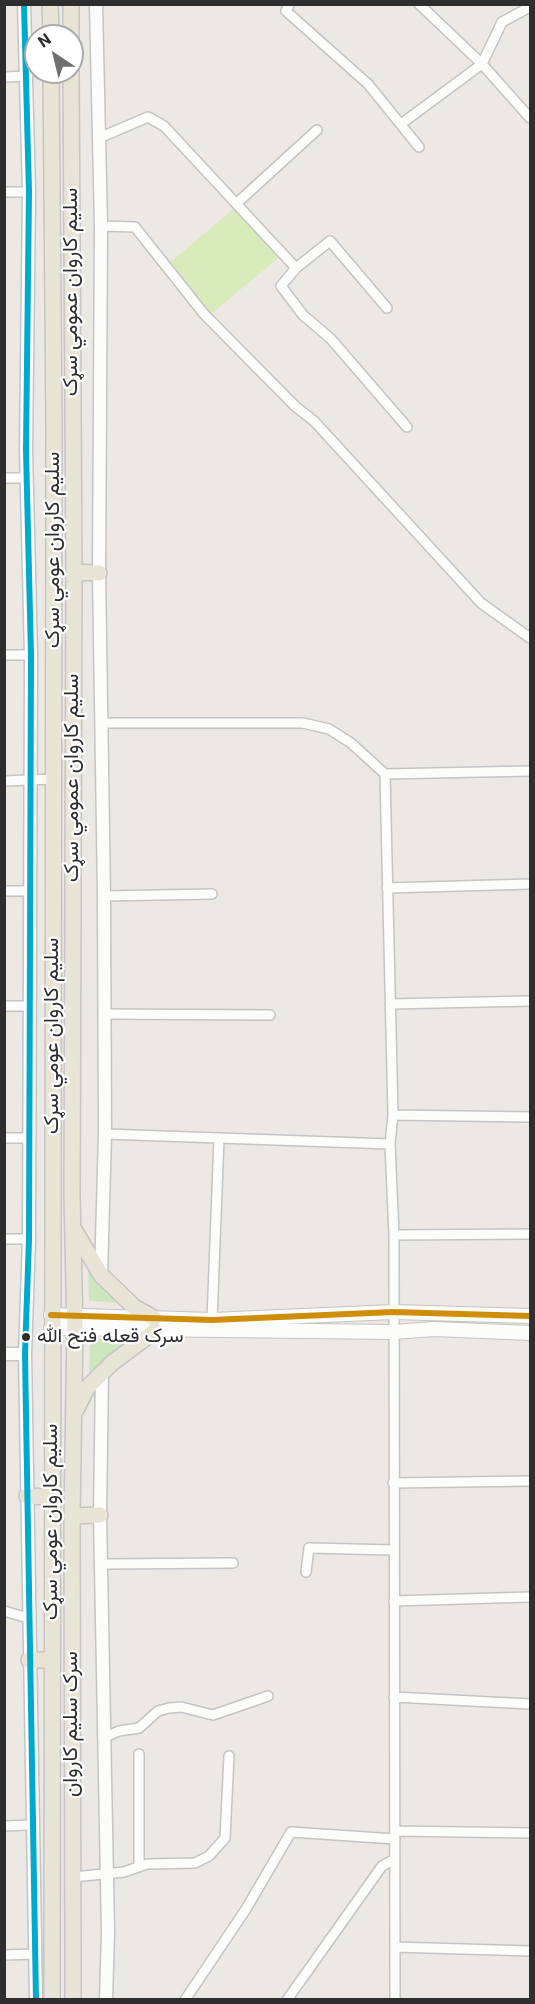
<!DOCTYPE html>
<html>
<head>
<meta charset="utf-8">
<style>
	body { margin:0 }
	#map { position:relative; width:535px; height:2004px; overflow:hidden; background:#ece8e4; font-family:Roboto,sans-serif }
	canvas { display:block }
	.frame { position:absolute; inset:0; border:6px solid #2e2e2e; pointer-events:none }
	.north { position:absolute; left:24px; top:24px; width:60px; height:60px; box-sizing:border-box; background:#fff; border:2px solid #ababab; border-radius:50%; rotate:325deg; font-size:16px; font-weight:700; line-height:24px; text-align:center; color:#2e2e2e }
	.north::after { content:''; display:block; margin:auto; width:21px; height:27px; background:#706f6e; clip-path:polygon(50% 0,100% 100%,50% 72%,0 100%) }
</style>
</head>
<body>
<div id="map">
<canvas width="535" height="2004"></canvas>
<div class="frame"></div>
<div class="north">N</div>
</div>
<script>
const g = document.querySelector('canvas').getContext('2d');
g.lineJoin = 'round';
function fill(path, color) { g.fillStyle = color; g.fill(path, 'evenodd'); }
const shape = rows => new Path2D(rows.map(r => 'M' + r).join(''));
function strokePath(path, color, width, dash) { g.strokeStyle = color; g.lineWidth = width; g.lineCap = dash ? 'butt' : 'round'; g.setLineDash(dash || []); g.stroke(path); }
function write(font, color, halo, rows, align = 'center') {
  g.font = font + ' Roboto,Vazirmatn,sans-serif'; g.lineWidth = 4.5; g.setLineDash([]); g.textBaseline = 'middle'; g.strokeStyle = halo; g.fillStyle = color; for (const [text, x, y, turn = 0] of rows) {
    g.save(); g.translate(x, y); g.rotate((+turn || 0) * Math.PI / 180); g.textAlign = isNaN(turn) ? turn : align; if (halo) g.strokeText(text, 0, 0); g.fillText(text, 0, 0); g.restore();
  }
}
const green = shape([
	[88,1269,102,1286,122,1303,89,1301],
	[136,1335,107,1358,89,1379,90,1339]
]);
const pitch = shape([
	[236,207,278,258,210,315,167,265]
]);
const minor = shape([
	[419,4,482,64,530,118],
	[289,5,286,11,368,84,419,147],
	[4,77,28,76],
	[401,124,482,64,502,22,530,7],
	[99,138,148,117,164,126,296,268,281,286,303,315,331,339,407,427],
	[4,192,29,192],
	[237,203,317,130],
	[101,226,135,227,204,314,296,407,314,421,481,603,530,638],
	[296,268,330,241,387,308],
	[4,478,26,478],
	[4,655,31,655],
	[102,723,303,723,329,729,351,743,385,774,530,771],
	[385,774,393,1115,390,1144,394,1235,395,2000],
	[4,781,53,779],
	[387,888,530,884],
	[4,891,30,891],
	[104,896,212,894],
	[390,1004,530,1001],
	[4,1006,29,1006],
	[104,1014,270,1015],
	[393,1115,530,1117],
	[105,1134,390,1144],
	[4,1138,29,1138],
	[394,1235,530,1234],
	[4,1239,29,1239],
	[212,1320,219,1139],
	[393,1483,530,1481],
	[103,1564,233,1563],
	[306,1572,309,1548,394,1550],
	[394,1601,530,1597],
	[4,1611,28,1618],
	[394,1697,530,1704],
	[103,1738,119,1731,139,1728,158,1711,169,1708,181,1707,213,1715,268,1696],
	[4,1826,31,1825],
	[395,1831,530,1833],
	[139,1865,139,1754],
	[73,1877,124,1872,147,1864,195,1863,209,1856,225,1838,229,1756],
	[395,1947,530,1951],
	[4,1955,34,1954],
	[185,2000,246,1909,291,1832,395,1839],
	[287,2000,382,1866,395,1859]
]);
const tertiary = shape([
	[24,4,29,192,26,450,31,655,29,1239,25,1354,36,2000],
	[96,4,101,226,99,573,104,896,105,1134,101,1275],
	[4,1354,25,1354],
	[102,1373,100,1515,108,1932,106,2000]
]);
const secondary = shape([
	[51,1315,212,1320,393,1312,530,1316],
	[51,1328,393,1332,435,1329,530,1333]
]);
const primary = shape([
	[50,4,51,36],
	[71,4,71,36],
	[51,72,54,425,52,2000],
	[71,72,74,572,72,1197,75,1328,72,1516,73,2000],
	[74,572,99,573],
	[75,1231,101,1275,134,1307,154,1318],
	[76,1410,87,1388,112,1363,155,1331],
	[27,1496,51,1497],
	[72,1516,100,1515],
	[29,1660,52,1660]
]);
const bus1 = shape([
	[24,4,29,192,26,450,31,655,29,1239,25,1354,36,2000]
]);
const bus2 = shape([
	[51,1315,212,1320,393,1312,530,1316]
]);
const markers = [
	[26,1337,5,"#2e2e2e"]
];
const busNames = [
	["سرک قعله فتح الله",37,1337]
];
const streetNames = [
	["سلیم کاروان عمومي سړک",72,292,-90],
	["سلیم کاروان عومي سړک",54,550,-90],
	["سلیم کاروان عمومي سړک",73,778,-90],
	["سلیم کاروان عومي سړک",53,1036,-90],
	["سلیم کاروان عومي سړک",52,1522,-90],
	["سرک سلیم کاروان",72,1724,-90]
];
fill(green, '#cee6be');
fill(pitch, '#d9eabb');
strokePath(minor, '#c5c4c5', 12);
strokePath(tertiary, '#c5c4c5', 15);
strokePath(secondary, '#c5c4c5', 16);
strokePath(primary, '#c6c5c4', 18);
strokePath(minor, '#fcfcfb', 9);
strokePath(tertiary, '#fcfcfb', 12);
strokePath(secondary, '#fcfcfb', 14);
strokePath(primary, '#e8e4d6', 15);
strokePath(bus1, '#00a9ce', 6);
strokePath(bus2, '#cf8e09', 6);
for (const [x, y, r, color] of markers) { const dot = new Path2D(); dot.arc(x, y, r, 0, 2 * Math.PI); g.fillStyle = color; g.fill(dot); strokePath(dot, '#fff', 2); }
write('20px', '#2e2e2e', '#fff', busNames, 'left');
write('21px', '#2e2e2e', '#fff', streetNames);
</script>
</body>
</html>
